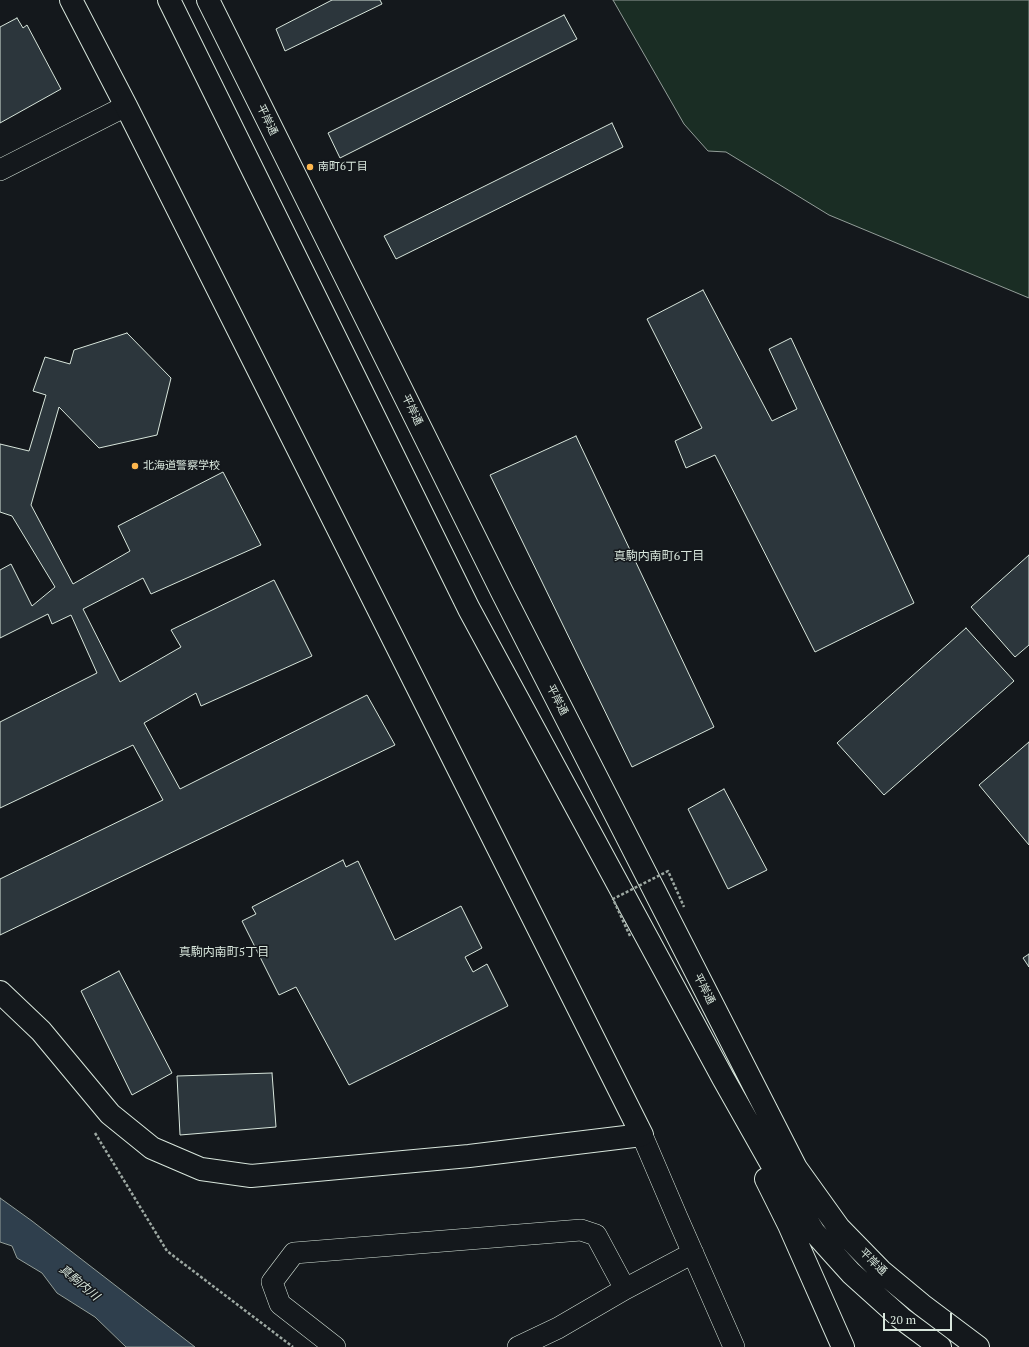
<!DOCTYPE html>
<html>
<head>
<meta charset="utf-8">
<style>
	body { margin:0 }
	#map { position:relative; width:1029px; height:1347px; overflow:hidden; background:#14181c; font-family:"PT Serif",serif }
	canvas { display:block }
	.scale { position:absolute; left:883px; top:1313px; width:69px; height:18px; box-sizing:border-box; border:2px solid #d8e6dc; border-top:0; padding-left:5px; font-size:12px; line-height:14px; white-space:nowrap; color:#d8e6dc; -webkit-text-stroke:3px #14181c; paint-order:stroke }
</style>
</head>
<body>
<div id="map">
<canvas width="1029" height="1347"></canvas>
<div class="scale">20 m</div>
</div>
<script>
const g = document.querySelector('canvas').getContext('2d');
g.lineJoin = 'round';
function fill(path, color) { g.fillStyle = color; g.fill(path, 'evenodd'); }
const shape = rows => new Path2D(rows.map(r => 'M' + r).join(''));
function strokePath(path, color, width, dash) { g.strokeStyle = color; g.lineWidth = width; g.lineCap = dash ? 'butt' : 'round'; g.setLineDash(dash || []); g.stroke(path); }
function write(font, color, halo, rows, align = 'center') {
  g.font = font + ' "PT Serif","Noto Sans JP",serif'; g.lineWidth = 3; g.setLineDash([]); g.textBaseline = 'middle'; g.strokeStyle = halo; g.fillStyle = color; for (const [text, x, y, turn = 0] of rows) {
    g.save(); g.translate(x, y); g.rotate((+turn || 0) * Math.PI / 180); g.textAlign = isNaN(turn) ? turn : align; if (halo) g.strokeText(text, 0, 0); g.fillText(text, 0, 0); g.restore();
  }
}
const green = shape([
	[613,0,1029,0,1029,298,829,215,726,152,708,151,684,124,613,0]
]);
const water = shape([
	[0,1198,32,1221,195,1347,126,1347,95,1317,57,1293,42,1273,17,1258,12,1246,0,1242,0,1198]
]);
const building = shape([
	[332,0,380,0,382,4,285,51,276,29,332,0],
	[564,15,577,39,340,158,328,133,564,15],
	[17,18,23,28,27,25,61,89,0,123,0,27,17,18],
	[612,123,623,147,396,259,384,236,612,123],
	[703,290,772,421,797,409,769,349,791,338,914,603,815,652,715,455,686,468,675,441,702,428,647,319,703,290],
	[127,333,171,378,157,435,99,448,59,407,31,505,73,584,130,551,118,526,223,472,261,545,151,594,143,578,83,609,120,682,181,647,171,630,274,580,312,656,201,706,196,693,144,723,180,789,367,695,395,745,0,935,0,879,163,800,133,745,0,808,0,722,97,673,71,615,52,624,48,614,0,638,0,570,11,564,32,606,55,587,12,516,0,512,0,444,29,451,46,395,33,391,45,357,70,364,74,350,127,333],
	[576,436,714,727,632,767,490,475,576,436],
	[1029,555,1029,645,1015,657,971,607,1029,555],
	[966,628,1014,681,884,795,837,743,966,628],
	[1029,742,1029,845,979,785,1029,742],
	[724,789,767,870,728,889,688,809,724,789],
	[343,860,346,867,358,861,395,940,461,906,482,948,465,957,473,972,487,964,508,1006,349,1085,296,987,279,995,242,921,256,914,252,907,343,860],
	[1029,954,1029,967,1023,958,1029,954],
	[119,971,172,1073,132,1095,81,991,119,971],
	[272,1073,276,1127,180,1135,177,1076,272,1073]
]);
const path = shape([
	[95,1133,167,1251,293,1347]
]);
const street = shape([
	[0,170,126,106],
	[642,1135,677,1217,734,1347],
	[335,1347,280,1304,272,1282,294,1253,581,1230,596,1235,625,1289],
	[518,1347,558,1328,625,1289,693,1253]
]);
const secondary = shape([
	[169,0,469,609,723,1078,771,1163,814,1232,851,1273,901,1318,940,1347],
	[208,0,502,592,796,1168,839,1228,881,1271,922,1305,978,1347],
	[0,992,41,1031,110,1114,152,1148,201,1169,251,1176,469,1156,642,1135,126,106,71,0],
	[766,1179,789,1225,843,1347]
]);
const pathBridge = shape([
	[630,936,613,899,668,871,684,907]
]);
const markers = [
	[310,167,4,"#ffb74d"],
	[135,466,4,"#ffb74d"]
];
const streetNames = [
	["平岸通",267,120,64],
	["平岸通",412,410,64],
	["平岸通",557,700,63],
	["平岸通",704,989,63],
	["平岸通",873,1262,44]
];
const poiNames = [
	["南町6丁目",318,167],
	["北海道警察学校",143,466]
];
const neighbourhoodNames = [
	["真駒内南町6丁目",659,557],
	["真駒内南町5丁目",224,953]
];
const waterNames = [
	["真駒内川",79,1283,40]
];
fill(green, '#1a2d24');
strokePath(green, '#939e99', 1);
fill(water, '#2f3f4d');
strokePath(water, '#939e99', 1);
fill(building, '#2c363c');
strokePath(building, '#d8e6dc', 1);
strokePath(street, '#d8e6dc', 22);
strokePath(secondary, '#d8e6dc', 24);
strokePath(path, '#9da8a2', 2.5, [3, 2]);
strokePath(street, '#14181c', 21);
strokePath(secondary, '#14181c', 22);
strokePath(pathBridge, '#9da8a2', 2.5, [3, 2]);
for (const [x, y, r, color] of markers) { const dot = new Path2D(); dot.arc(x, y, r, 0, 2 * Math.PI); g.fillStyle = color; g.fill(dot); strokePath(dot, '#14181c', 1.5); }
write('11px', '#d8e6dc', '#14181c', streetNames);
write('11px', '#d8e6dc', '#14181c', poiNames, 'left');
write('12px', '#d8e6dc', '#14181c', neighbourhoodNames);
write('italic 12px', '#d8e6dc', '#14181c', waterNames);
</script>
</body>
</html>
